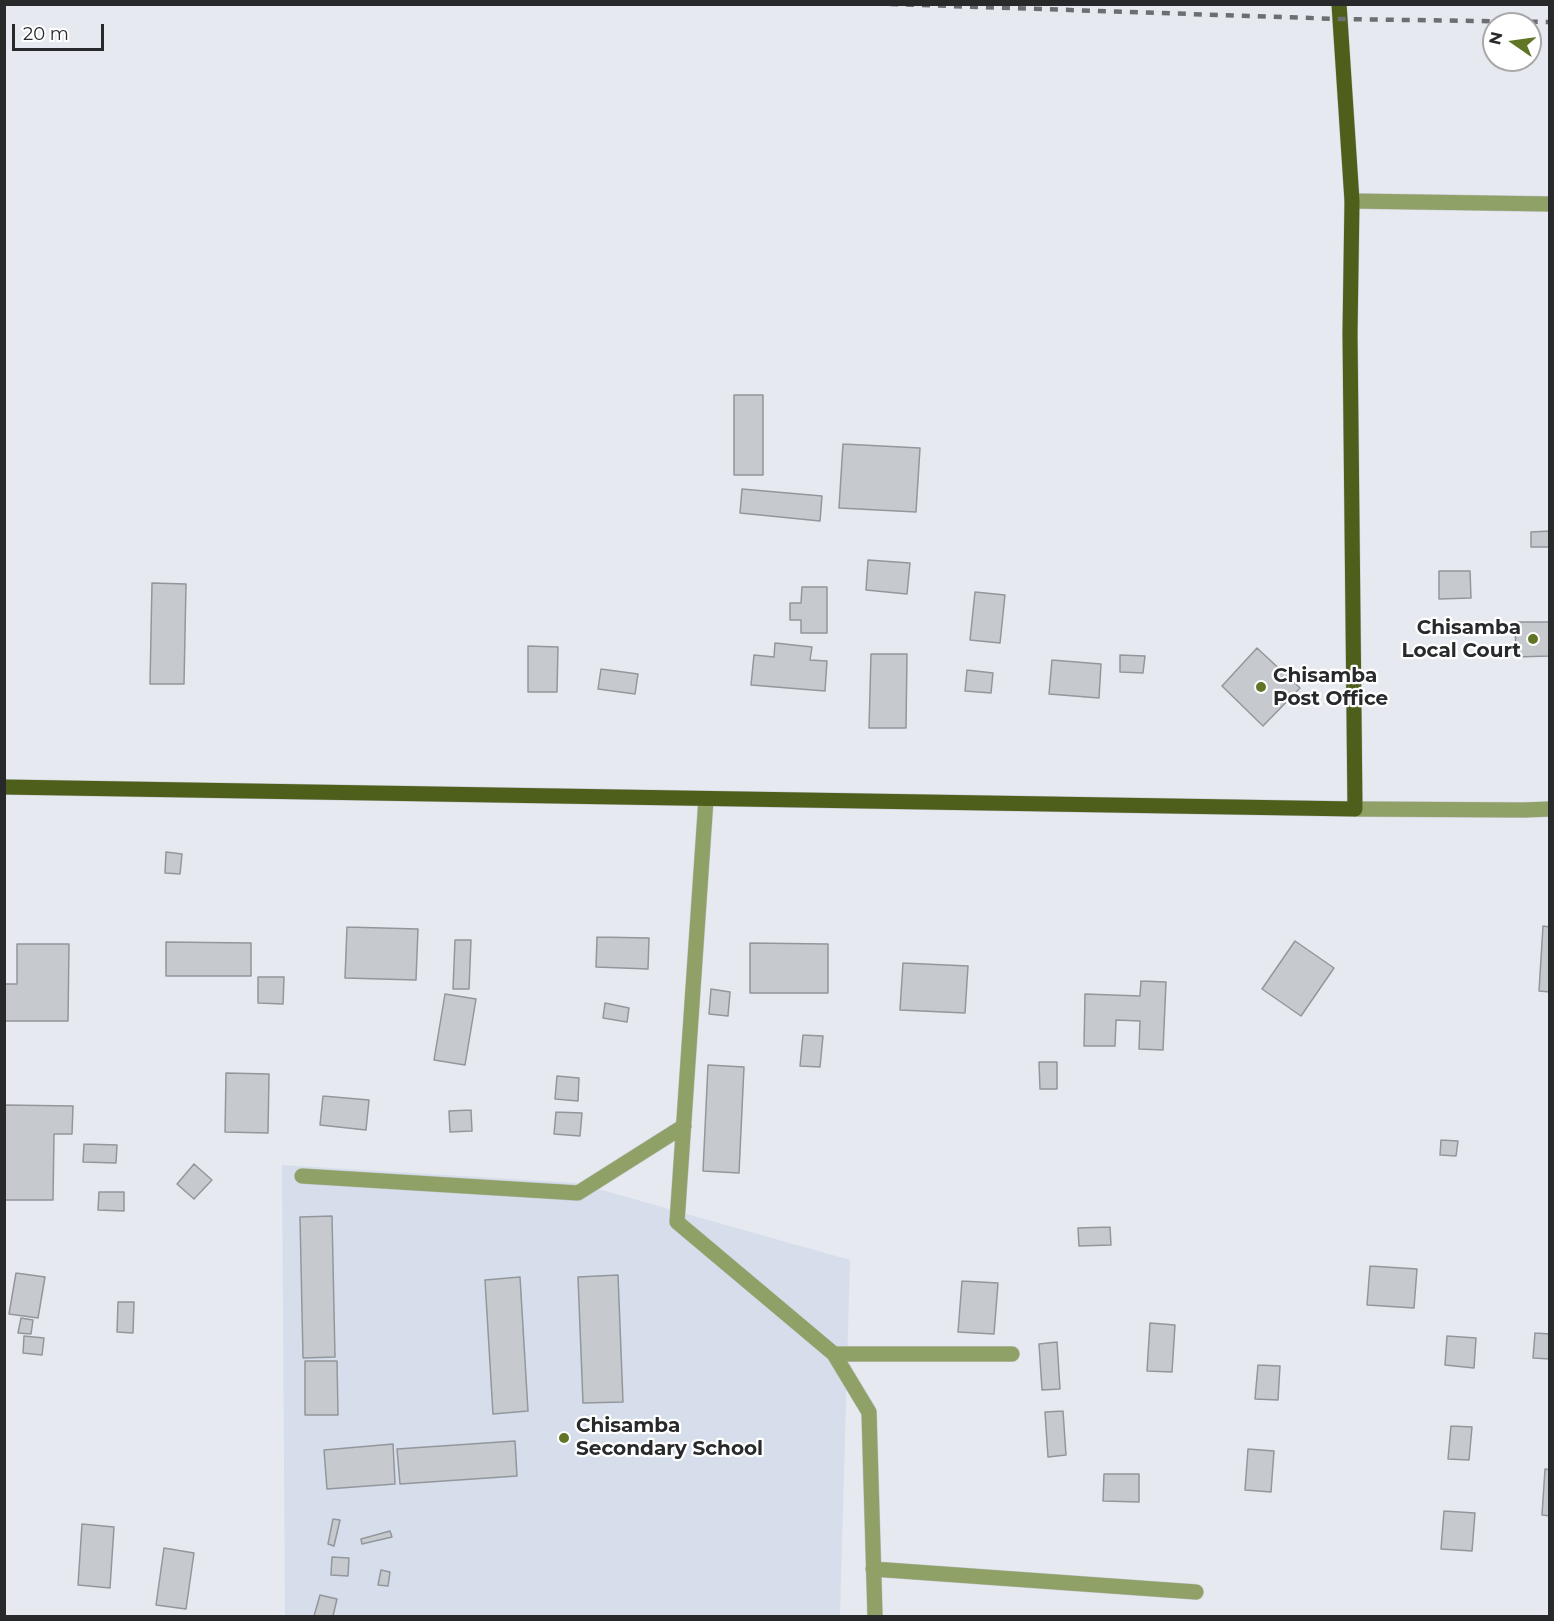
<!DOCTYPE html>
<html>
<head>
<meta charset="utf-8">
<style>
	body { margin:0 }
	#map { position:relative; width:1554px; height:1621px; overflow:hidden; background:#e6eaf0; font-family:Montserrat,sans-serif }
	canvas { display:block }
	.frame { position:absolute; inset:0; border:6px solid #28292b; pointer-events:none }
	.north { position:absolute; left:1482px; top:12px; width:60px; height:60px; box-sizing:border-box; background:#fff; border:2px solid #a9a9aa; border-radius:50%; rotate:283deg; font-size:16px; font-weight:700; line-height:24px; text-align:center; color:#28292b }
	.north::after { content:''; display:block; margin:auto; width:21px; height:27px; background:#607626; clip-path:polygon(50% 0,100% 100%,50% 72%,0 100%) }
	.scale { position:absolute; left:12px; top:24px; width:92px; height:27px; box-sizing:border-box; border:3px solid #28292b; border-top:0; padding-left:8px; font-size:18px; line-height:21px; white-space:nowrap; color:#28292b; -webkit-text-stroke:4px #fff; paint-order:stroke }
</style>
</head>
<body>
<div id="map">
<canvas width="1554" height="1621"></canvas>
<div class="frame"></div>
<div class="north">N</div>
<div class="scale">20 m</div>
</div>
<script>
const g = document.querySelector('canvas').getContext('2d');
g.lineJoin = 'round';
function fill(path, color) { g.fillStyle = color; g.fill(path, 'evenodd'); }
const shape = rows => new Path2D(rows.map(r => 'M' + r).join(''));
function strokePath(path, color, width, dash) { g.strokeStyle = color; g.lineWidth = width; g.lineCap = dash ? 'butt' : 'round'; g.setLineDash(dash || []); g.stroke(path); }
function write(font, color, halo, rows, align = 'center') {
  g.font = font + ' Montserrat,sans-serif'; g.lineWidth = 4.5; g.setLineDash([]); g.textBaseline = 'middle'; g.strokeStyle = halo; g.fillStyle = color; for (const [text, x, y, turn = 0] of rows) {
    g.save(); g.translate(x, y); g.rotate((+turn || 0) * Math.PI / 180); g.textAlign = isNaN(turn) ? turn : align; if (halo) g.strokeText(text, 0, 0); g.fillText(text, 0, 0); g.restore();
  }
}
const built = shape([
	[282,1165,577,1183,850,1260,840,1616,285,1616]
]);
const building = shape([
	[734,395,763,395,763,475,734,475,734,395],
	[843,444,920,448,916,512,839,508,843,444],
	[742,489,822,496,820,521,740,513,742,489],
	[1550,531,1550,547,1531,547,1531,532,1550,531],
	[868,560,910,563,907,594,866,590,868,560],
	[1439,571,1470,571,1471,598,1439,599,1439,571],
	[152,583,186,584,184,684,150,684,152,583],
	[802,587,827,587,827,633,801,633,801,620,790,620,790,603,801,603,802,587],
	[975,592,1005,595,1000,643,970,640,975,592],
	[1515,622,1550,622,1550,656,1516,657,1515,622],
	[775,643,812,647,810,660,827,661,825,691,751,685,754,655,774,657,775,643],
	[528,646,558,647,557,692,528,692,528,646],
	[1257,648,1300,688,1263,726,1222,686,1257,648],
	[871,654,907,654,906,728,869,728,871,654],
	[1120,655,1145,656,1143,673,1120,672,1120,655],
	[1052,660,1101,664,1099,698,1049,694,1052,660],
	[601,669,638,674,635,694,598,689,601,669],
	[967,670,993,673,991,693,965,691,967,670],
	[166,852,182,854,180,874,165,873,166,852],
	[1543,926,1550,927,1550,992,1539,991,1543,926],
	[347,927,418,929,416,980,345,978,347,927],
	[597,937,649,938,648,969,596,967,597,937],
	[455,940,471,940,469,989,453,989,455,940],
	[1295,941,1334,968,1301,1016,1262,989,1295,941],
	[166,942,251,943,251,976,166,976,166,942],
	[750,943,828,944,828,993,750,993,750,943],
	[17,944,69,944,68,1021,4,1021,4,984,17,984,17,944],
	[903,963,968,966,965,1013,900,1010,903,963],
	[258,977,284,977,283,1004,258,1003,258,977],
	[1141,981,1166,982,1163,1050,1139,1049,1140,1021,1116,1020,1115,1046,1084,1046,1085,994,1140,996,1141,981],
	[711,989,730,992,728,1016,709,1014,711,989],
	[445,994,476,999,465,1065,434,1060,445,994],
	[605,1003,629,1008,627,1022,603,1018,605,1003],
	[803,1035,823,1036,820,1067,800,1066,803,1035],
	[1039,1062,1057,1062,1057,1089,1040,1089,1039,1062],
	[708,1065,744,1067,739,1173,703,1171,708,1065],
	[226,1073,269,1074,268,1133,225,1132,226,1073],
	[557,1076,579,1078,578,1101,555,1099,557,1076],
	[323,1096,369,1100,366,1130,320,1125,323,1096],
	[5,1105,73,1106,72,1134,54,1134,53,1200,4,1200,5,1105],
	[471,1110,472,1131,450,1132,449,1111,471,1110],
	[556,1112,582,1113,580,1136,554,1134,556,1112],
	[1441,1140,1458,1141,1456,1156,1440,1155,1441,1140],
	[84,1144,117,1145,116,1163,83,1162,84,1144],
	[194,1164,212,1180,194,1199,177,1184,194,1164],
	[99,1192,124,1192,124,1211,98,1210,99,1192],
	[332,1216,335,1357,303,1358,300,1217,332,1216],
	[1110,1227,1111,1245,1079,1246,1078,1228,1110,1227],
	[1370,1266,1417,1269,1414,1308,1367,1305,1370,1266],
	[16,1273,45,1277,38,1318,9,1314,16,1273],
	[618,1275,623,1402,583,1403,578,1277,618,1275],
	[520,1277,528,1411,493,1414,485,1280,520,1277],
	[962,1281,998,1283,994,1334,958,1332,962,1281],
	[118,1302,134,1302,133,1333,117,1332,118,1302],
	[21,1318,33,1320,31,1334,18,1333,21,1318],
	[1150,1323,1175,1325,1172,1372,1147,1371,1150,1323],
	[1535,1333,1550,1334,1550,1359,1533,1358,1535,1333],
	[24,1336,44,1338,42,1355,23,1353,24,1336],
	[1447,1336,1476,1338,1474,1368,1445,1365,1447,1336],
	[1057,1342,1060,1389,1042,1390,1039,1344,1057,1342],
	[305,1361,337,1361,338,1415,305,1415,305,1361],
	[1258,1365,1280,1366,1278,1400,1255,1399,1258,1365],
	[1063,1411,1066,1455,1048,1457,1045,1412,1063,1411],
	[1451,1426,1472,1427,1469,1460,1448,1459,1451,1426],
	[515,1441,517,1476,400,1484,397,1449,515,1441],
	[393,1444,395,1484,327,1489,324,1450,393,1444],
	[1248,1449,1274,1451,1271,1492,1245,1490,1248,1449],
	[1545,1469,1550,1470,1550,1516,1542,1515,1545,1469],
	[1104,1474,1139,1474,1139,1502,1103,1501,1104,1474],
	[1444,1511,1475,1513,1472,1551,1441,1549,1444,1511],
	[333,1519,340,1520,334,1546,328,1544,333,1519],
	[82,1524,114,1527,110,1588,78,1585,82,1524],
	[390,1531,392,1537,362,1544,361,1539,390,1531],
	[164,1548,194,1553,186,1609,156,1605,164,1548],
	[332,1557,349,1558,348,1576,331,1575,332,1557],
	[381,1570,390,1572,388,1586,378,1585,381,1570],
	[320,1595,337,1599,333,1616,314,1616,320,1595]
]);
const minor = shape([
	[1352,201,1550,204],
	[706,799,677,1222,834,1354,869,1412,875,1616],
	[1355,809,1524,810,1550,809],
	[302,1176,578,1193,684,1126],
	[834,1354,1012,1354],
	[873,1569,1196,1592]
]);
const major = shape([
	[4,787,1355,809,1350,333,1352,201,1339,4]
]);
const rail = shape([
	[890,4,1340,19,1550,22]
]);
const markers = [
	[1533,639,6,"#607626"],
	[1261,687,6,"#607626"],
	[564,1438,6,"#607626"]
];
const poiNames = [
	["Chisamba",1521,628,"right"],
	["Local Court",1521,651,"right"],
	["Chisamba",1273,676],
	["Post Office",1273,699],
	["Chisamba",576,1426],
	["Secondary School",576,1449]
];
fill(built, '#d6deeb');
fill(building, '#c6cacf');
strokePath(building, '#93979c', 1.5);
strokePath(minor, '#c4c7cd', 16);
strokePath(major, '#c4c7cd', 16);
strokePath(minor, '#8fa167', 15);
strokePath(major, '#4d5f1b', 15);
strokePath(rail, '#6c6e71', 4.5, [8, 8]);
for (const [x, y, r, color] of markers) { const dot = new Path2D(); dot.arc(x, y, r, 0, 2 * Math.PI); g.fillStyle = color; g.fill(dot); strokePath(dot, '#fff', 2); }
write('bold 20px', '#28292b', '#fff', poiNames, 'left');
</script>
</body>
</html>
